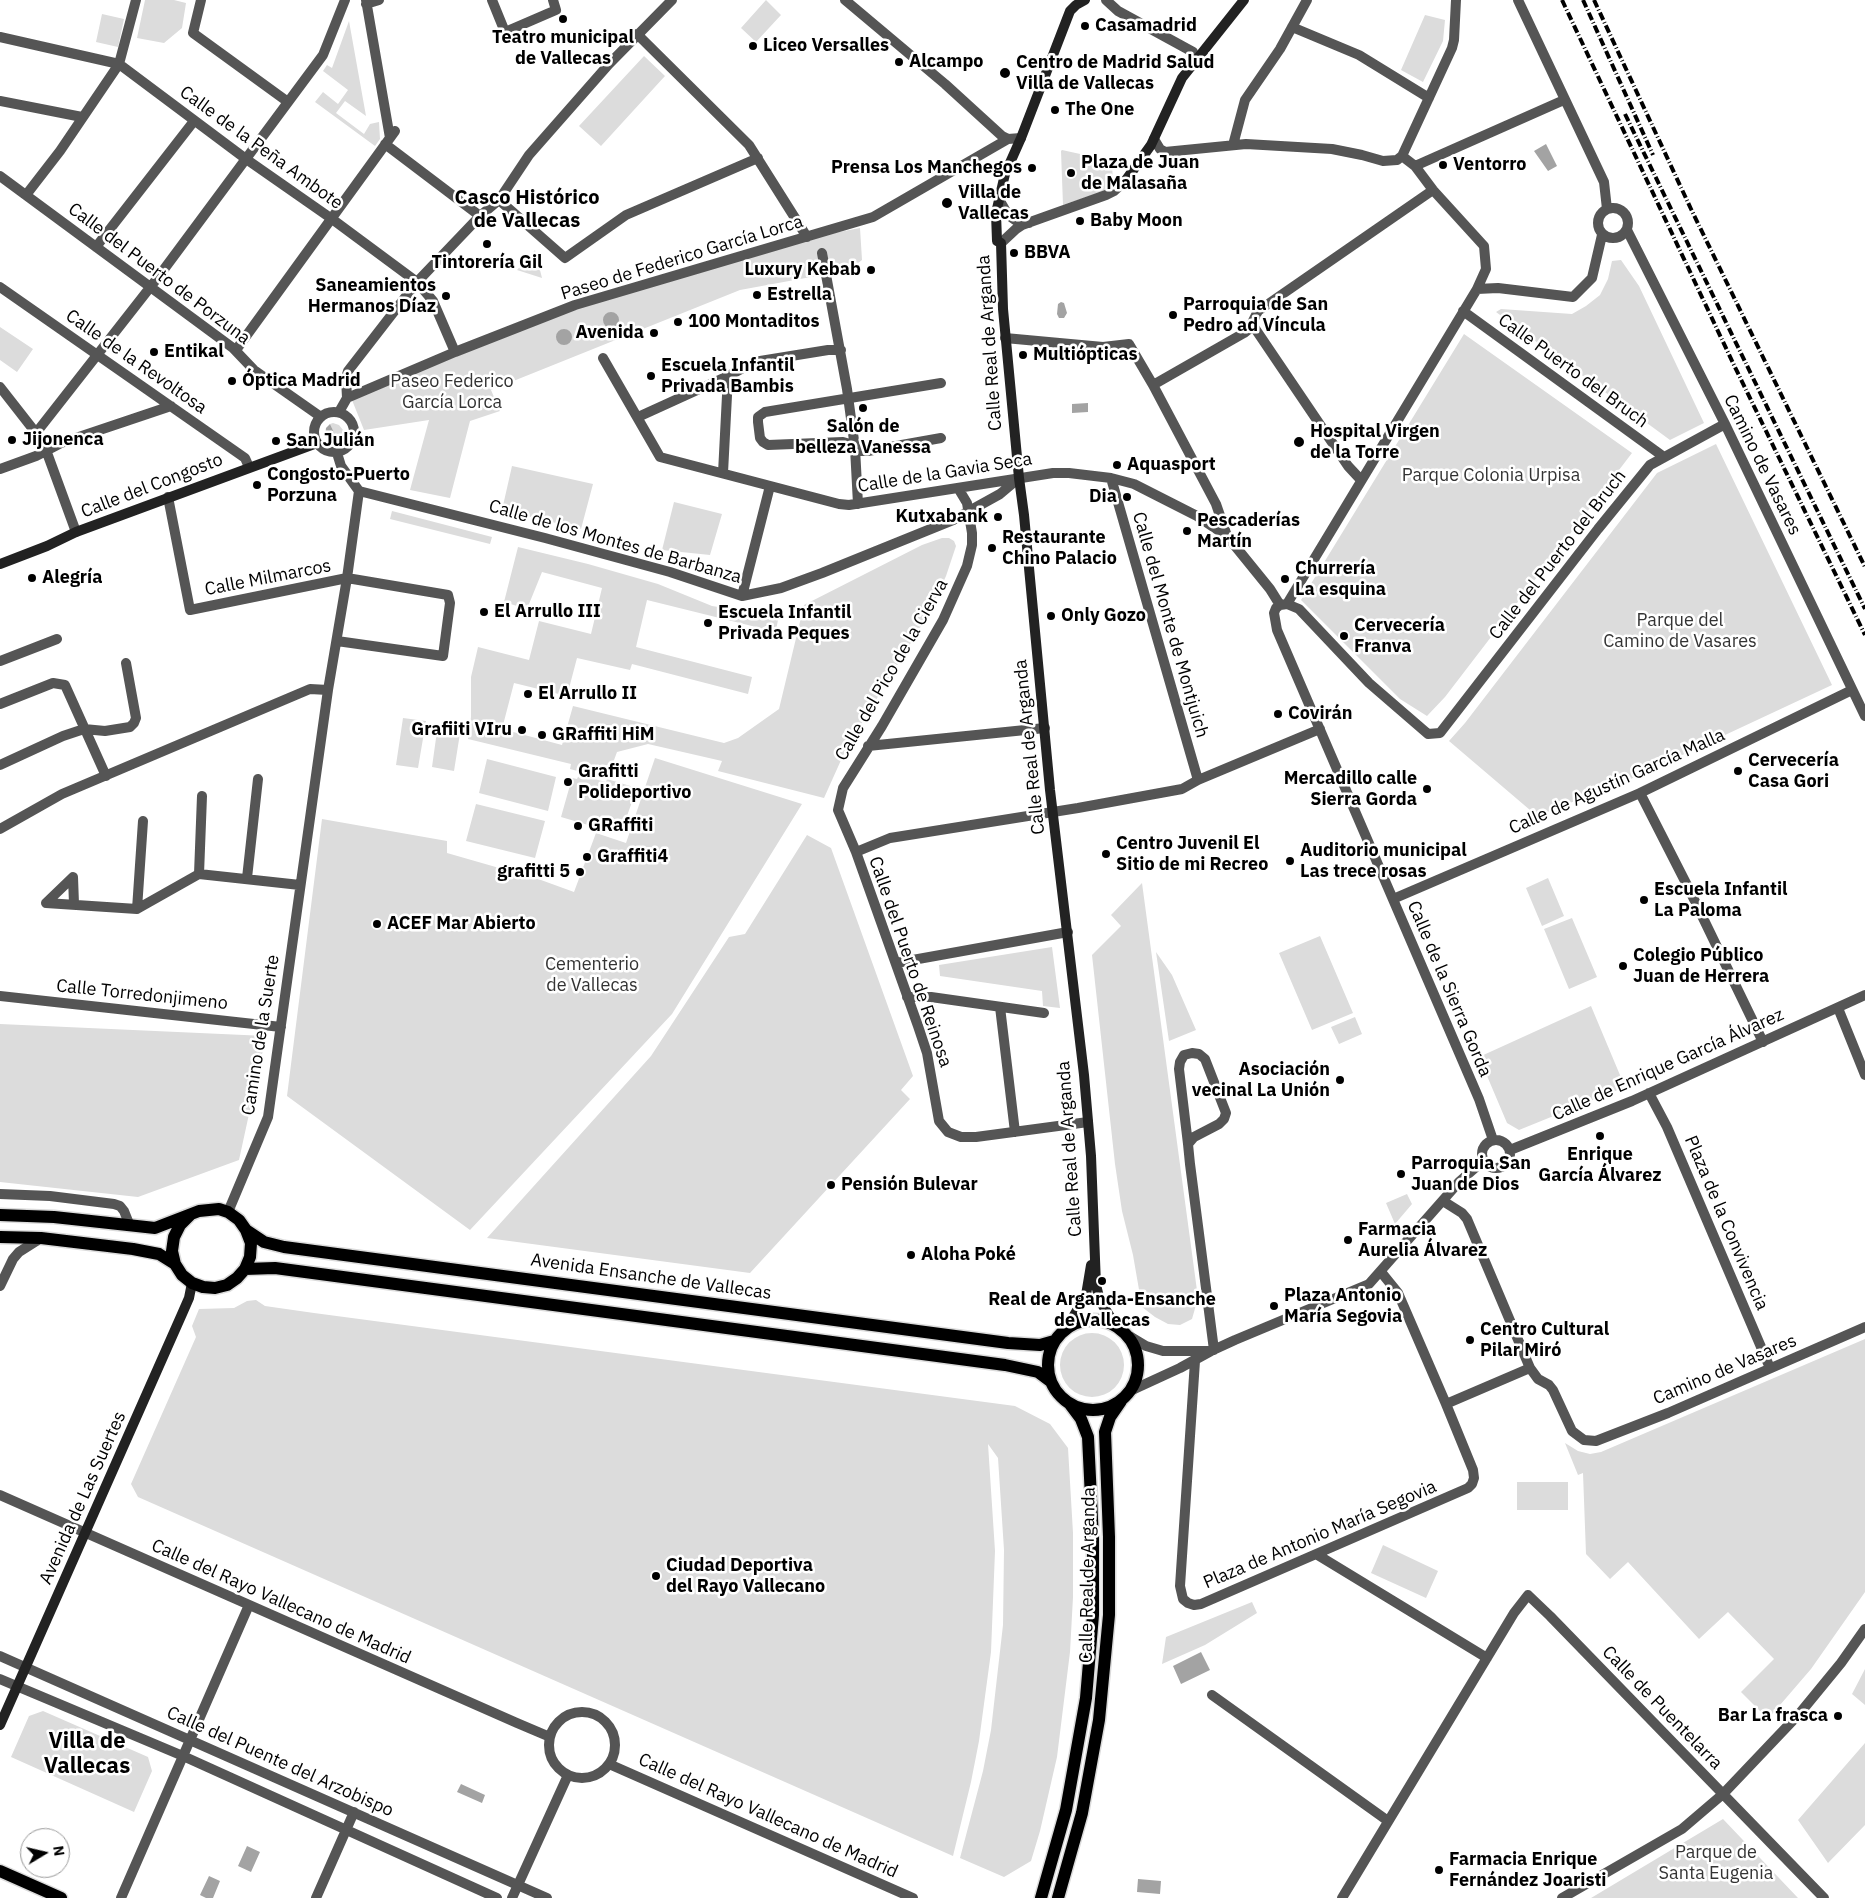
<!DOCTYPE html>
<html>
<head>
<meta charset="utf-8">
<style>
	body { margin:0 }
	#map { position:relative; width:1865px; height:1898px; overflow:hidden; background:#fff; font-family:"IBM Plex Sans",sans-serif }
	canvas { display:block }
	.north { position:absolute; left:20px; top:1828px; width:50px; height:50px; box-sizing:border-box; background:#fff; border:1px solid #999; border-radius:50%; rotate:81deg; font-size:14px; font-weight:700; line-height:20px; text-align:center; color:#000 }
	.north::after { content:''; display:block; margin:auto; width:18px; height:22px; background:#000; clip-path:polygon(50% 0,100% 100%,50% 72%,0 100%) }
</style>
</head>
<body>
<div id="map">
<canvas width="1865" height="1898"></canvas>
<div class="north">N</div>
</div>
<script>
const g = document.querySelector('canvas').getContext('2d');
g.lineJoin = 'round';
function fill(path, color) { g.fillStyle = color; g.fill(path, 'evenodd'); }
const shape = rows => new Path2D(rows.map(r => 'M' + r).join(''));
function strokePath(path, color, width, dash) { g.strokeStyle = color; g.lineWidth = width; g.lineCap = dash ? 'butt' : 'round'; g.setLineDash(dash || []); g.stroke(path); }
function write(font, color, halo, rows, align = 'center') {
  g.font = font + ' "IBM Plex Sans",sans-serif'; g.lineWidth = 5; g.setLineDash([]); g.textBaseline = 'middle'; g.strokeStyle = halo; g.fillStyle = color; for (const [text, x, y, turn = 0] of rows) {
    g.save(); g.translate(x, y); g.rotate((+turn || 0) * Math.PI / 180); g.textAlign = isNaN(turn) ? turn : align; if (halo) g.strokeText(text, 0, 0); g.fillText(text, 0, 0); g.restore();
  }
}
const green = shape([
	[145,0,174,0,186,3,182,28,164,43,137,38],
	[766,0,781,15,756,42,741,28],
	[102,14,124,19,118,47,96,42],
	[1425,15,1445,20,1443,41,1423,82,1401,70],
	[349,21,366,116,345,101,336,113,364,134,370,124,379,122,380,139,375,146,315,102,323,92,338,104,348,90,323,71,327,65,332,68],
	[644,56,665,76,601,146,579,126],
	[1062,150,1112,161,1113,188,1063,205,1061,151],
	[860,228,862,260,849,270,740,290,491,390,500,411,470,421,450,498,410,490,429,420,364,430,352,400,575,305,797,240],
	[535,250,542,278,517,270],
	[1621,260,1639,286,1704,423,1670,440,1496,312,1501,309,1572,314,1586,306,1600,295,1608,279,1612,261],
	[0,327,33,349,17,372,0,360],
	[1464,334,1632,453,1445,697,1427,716,1400,699,1301,600],
	[333,423,339,425,343,430,343,436,338,441,330,424],
	[1716,444,1832,685,1633,778,1537,816,1449,741,1465,723,1657,473],
	[512,466,593,484,581,529,502,510],
	[674,502,722,514,710,555,662,550],
	[392,511,492,537,490,544,390,519],
	[942,538,949,538,954,541,956,546,946,576,929,613,846,749,824,798,718,771,722,761,648,744,617,752,607,779,637,788,623,827,597,819,595,827,561,817,572,778,577,779,579,775,606,782,607,779,570,769,571,764,468,739,471,717,471,677,478,647,529,660,539,621,591,634,602,588,542,572,527,609,504,602,518,547,588,564,658,584,712,606,745,611,780,609,775,636,769,634,771,627,765,626,764,629,647,600,636,647,752,677,748,694,632,664,630,670,577,658,567,696,514,683,502,729,562,745,573,706,724,743,738,738,779,709,804,605,922,545],
	[403,718,426,721,418,768,396,765],
	[438,724,461,727,454,771,432,767],
	[655,758,802,804,672,1014,470,1230,287,1096,322,819,447,841,447,853,541,880,574,892,596,833,626,843],
	[487,759,556,777,548,811,479,793],
	[476,804,545,821,535,858,466,841],
	[807,835,831,848,913,1076,901,1090,910,1099,750,1273,487,1238,651,1056,729,937,745,934],
	[1548,878,1564,916,1542,926,1526,888],
	[1142,883,1198,1298,1192,1319,1180,1325,1168,1324,1155,1317,1142,1307,1133,1255,1122,1211,1115,1164,1092,955,1121,926,1111,915],
	[1572,918,1597,977,1569,989,1544,929],
	[1320,936,1353,1013,1312,1030,1279,953],
	[1052,947,1060,1008,1043,1006,1042,991,940,976,939,965],
	[1156,952,1172,975,1196,1030,1169,1041],
	[1591,1006,1625,1087,1519,1130,1507,1123,1479,1057],
	[1355,1017,1362,1034,1339,1044,1331,1027],
	[0,1024,266,1036,239,1160,138,1197,0,1182],
	[1407,1194,1412,1204,1395,1224,1386,1203],
	[256,1300,265,1306,314,1313,1015,1406,1050,1424,1068,1448,1073,1533,1073,1597,1070,1652,1057,1757,1040,1831,1031,1861,1004,1877,960,1858,983,1771,991,1730,1003,1625,1004,1550,998,1458,988,1444,995,1551,991,1652,979,1741,971,1782,953,1856,138,1497,131,1484,196,1337,192,1326,199,1309,234,1308,247,1301],
	'1060 1365a32 32 0 1 1 64 0a32 32 0 1 1-64 0Z',
	[1865,1339,1865,1592,1811,1669,1768,1719,1741,1692,1774,1659,1728,1612,1699,1639,1628,1562,1610,1579,1586,1554,1583,1473,1578,1475,1565,1443,1578,1451,1590,1454,1601,1452],
	[1517,1482,1568,1482,1568,1510,1517,1510],
	[1383,1545,1438,1571,1426,1598,1371,1573],
	[1252,1602,1257,1613,1205,1645,1162,1664,1166,1637],
	[1865,1669,1865,1705,1852,1694],
	[43,1711,148,1757,152,1771,134,1812,11,1757,29,1716],
	[1865,1743,1865,1825,1828,1863,1798,1820],
	[1723,1819,1798,1898,1591,1898]
]);
const water = shape([
	[1546,144,1557,166,1548,171,1534,151],
	[1061,302,1064,303,1067,313,1064,318,1059,318,1057,314,1058,304],
	'603 320a8 8 0 1 1 16 0a8 8 0 1 1-16 0Z',
	'556 337a8 8 0 1 1 16 0a8 8 0 1 1-16 0Z',
	[1088,403,1088,412,1072,413,1072,404],
	[330,424,338,441,332,442,325,437,326,428],
	[1201,1652,1210,1670,1181,1684,1173,1666],
	[461,1784,485,1795,482,1803,457,1792],
	[247,1846,260,1852,251,1872,238,1866],
	[209,1876,220,1881,213,1898,206,1898,200,1895],
	[1138,1879,1161,1881,1160,1894,1137,1892]
]);
const street = shape([
	[201,0,193,33,288,102],
	[366,0,390,138],
	[492,0,505,32,556,10,553,0],
	[845,0,945,84,1002,136,1008,139],
	[1106,0,1118,11,1193,52,1195,60],
	[1518,0,1604,182,1607,209],
	[366,4,379,0],
	[1292,27,1359,55,1429,98],
	[637,34,749,145,807,237],
	[0,37,119,64,246,159,332,219,417,282,433,301,455,352],
	[0,101,82,117],
	[1154,139,1160,149,1165,152,1246,144,1332,149,1362,155,1383,161,1397,160,1402,156,1452,48,1454,40,1456,0],
	[385,144,480,216],
	[1233,145,1245,100,1280,49,1307,0],
	[1415,166,1564,100],
	[0,176,233,348,254,370,321,417],
	[26,195,60,151,119,64,136,0],
	[499,200,565,258,626,215,758,158],
	[1000,201,1008,215,1015,220,1029,223],
	'1598 223a15 15 0 1 1 30 0a15 15 0 1 1-30 0Z',
	[1627,230,1725,424,1865,716],
	[1001,243,1016,229,1022,225,1106,195,1114,191,1126,180],
	[96,247,194,121],
	[822,253,847,389,855,448,858,504],
	[0,287,245,458,249,467],
	[1477,289,1498,288,1573,297,1592,278,1602,235],
	[1463,311,1664,457],
	[1252,324,1348,466,1361,480],
	[1005,338,1103,347,1129,344,1153,385,1216,504,1227,536,1270,589,1280,605,1287,604,1299,609,1369,683,1428,734,1440,733,1598,529,1650,465,1725,424],
	[236,350,395,131],
	[603,358,660,457,839,504,849,505,1053,473,1069,473,1111,478,1134,484,1197,516,1227,536],
	[941,383,765,412,758,417,758,422,760,438,763,442,768,445,843,442,850,444,861,451,868,451,941,438],
	[1153,385,1244,333,1249,329,1258,311,1433,190],
	[0,387,36,433,46,450,76,532],
	[347,398,455,352,575,305,873,217,1008,139,1021,138],
	'314 432a20 20 0 1 1 40 0a20 20 0 1 1-40 0Z',
	[339,412,347,398,346,378,348,371,417,282,480,216,499,200,529,155,609,64,672,0],
	[638,417,728,376,754,362,828,350,841,350],
	[36,433,159,276,323,55,345,0],
	[0,469,36,456,61,443,171,406],
	[723,473,728,376],
	[1111,478,1198,780],
	[958,488,967,503,972,533,972,545,967,566,943,620,882,726,843,788,838,810,856,852,918,1026,927,1053,939,1121,948,1132,961,1137,976,1137,1088,1122],
	[359,491,545,538,670,572,742,596,781,588,822,573,953,520,1000,494,1019,478],
	[168,497,190,610,347,578,448,595,450,603,443,656,337,641],
	[742,596,770,486],
	[1287,604,1477,289,1486,269,1484,246,1433,190,1415,166,1402,156],
	[1280,605,1276,608,1274,613,1277,630,1479,1099,1493,1140],
	[0,661,57,639],
	[0,704,53,683,65,685,106,776],
	[868,746,1045,728],
	[0,765,63,736,84,729,105,731,130,727,134,723,136,718,126,663],
	[1640,793,1689,889,1763,1042],
	[0,829,62,794,310,689,328,690],
	[856,852,890,838,1078,808,1182,789,1198,780,1320,729],
	[199,874,202,796],
	[247,878,258,779],
	[1393,899,1640,793,1852,690],
	[46,903,137,909,199,874,300,885],
	[46,903,73,877,74,904],
	[137,909,143,821],
	[896,963,1068,932],
	[0,996,281,1027],
	[907,997,931,997,1044,1013],
	[1000,1007,1015,1132],
	[1838,1008,1865,1075],
	[1649,1093,1667,1127,1770,1368],
	'1482 1154a14 14 0 1 1 28 0a14 14 0 1 1-28 0Z',
	[1188,1144,1194,1137,1219,1124,1224,1119,1226,1113,1205,1059,1199,1054,1192,1053,1184,1055,1180,1062,1179,1069,1188,1144,1190,1164,1214,1350],
	[1510,1150,1632,1101,1865,995],
	[0,1194,50,1196,114,1204,120,1206,124,1211,130,1226],
	[228,1212,268,1117,328,690,347,578,359,491,341,466,337,453],
	[1381,1272,1398,1293,1446,1404,1530,1368,1467,1219,1462,1213,1443,1201],
	[0,1286,13,1259,19,1252,41,1238],
	[1131,1337,1146,1346,1163,1351,1211,1351],
	[1195,1361,1180,1586,1183,1599,1188,1603,1194,1605,1201,1604,1468,1488,1472,1484,1474,1478,1473,1470,1446,1404],
	[1530,1368,1538,1379,1549,1385,1553,1390,1572,1431,1584,1440,1596,1441,1668,1413,1865,1327],
	[1130,1391,1180,1368,1211,1351,1235,1340,1369,1284,1459,1182,1484,1160],
	[0,1495,517,1723,550,1737],
	[1316,1554,1487,1658],
	[0,1656,547,1898],
	[0,1679,183,1756,497,1898],
	[1212,1695,1388,1821],
	'549 1745a33 33 0 1 1 66 0a33 33 0 1 1-66 0Z',
	[609,1764,913,1898],
	[121,1898,249,1605],
	[316,1898,354,1812],
	[512,1898,568,1775],
	[1342,1898,1514,1613,1528,1595,1550,1616,1824,1898],
	[1562,1898,1682,1829,1723,1794,1800,1713,1841,1663,1865,1629]
]);
const secondary = shape([
	[1085,0,1076,5,1070,11,1021,138,1005,174,996,213,997,241,1001,243,1003,309,1019,478,1024,515,1050,790,1084,1075,1091,1156,1096,1285,1100,1301,1114,1323],
	[1126,180,1151,145,1182,78,1244,0],
	[0,564,47,546,76,532,317,443],
	[1066,1329,1086,1295,1091,1265],
	[0,1725,182,1314,189,1298,192,1283]
]);
const primary = shape([
	[0,1215,54,1217,155,1228,199,1211,219,1209,228,1212,239,1220,246,1230,251,1243,250,1257,245,1269,237,1278,227,1285,215,1288,203,1287,192,1283,182,1275,175,1264,172,1251,174,1237,180,1225,190,1215],
	[246,1230,264,1242,284,1247,1008,1343,1040,1345,1054,1341],
	[0,1237,41,1238,133,1249,159,1254,175,1264],
	[245,1269,275,1268,1005,1365,1038,1372,1050,1381],
	'1048 1365a45 45 0 1 1 90 0a45 45 0 1 1-90 0Z',
	[0,1871,61,1898],
	[1041,1898,1066,1810,1086,1698,1093,1615,1093,1539,1088,1437,1081,1419,1069,1403],
	[1058,1898,1082,1813,1099,1720,1109,1615,1109,1537,1105,1432,1110,1417,1121,1401]
]);
const rail = shape([
	[1562,0,1733,363,1865,635],
	[1583,0,1653,155],
	[1594,0,1691,209,1865,567],
	[1625,114,1865,609]
]);
const markers = [
	[563,19,5,"#000"],
	[1085,26,5,"#000"],
	[753,46,5,"#000"],
	[899,62,5,"#000"],
	[1005,73,6,"#000"],
	[1055,110,5,"#000"],
	[1443,165,5,"#000"],
	[1032,168,5,"#000"],
	[1071,173,5,"#000"],
	[947,203,6,"#000"],
	[1080,221,5,"#000"],
	[487,244,5,"#000"],
	[1014,253,5,"#000"],
	[871,270,5,"#000"],
	[757,295,5,"#000"],
	[446,296,5,"#000"],
	[1173,315,5,"#000"],
	[678,322,5,"#000"],
	[654,333,5,"#000"],
	[154,352,5,"#000"],
	[1023,355,5,"#000"],
	[651,376,5,"#000"],
	[232,381,5,"#000"],
	[863,408,5,"#000"],
	[12,440,5,"#000"],
	[276,441,5,"#000"],
	[1299,442,6,"#000"],
	[1117,465,5,"#000"],
	[257,485,5,"#000"],
	[1127,497,5,"#000"],
	[998,517,5,"#000"],
	[1187,531,5,"#000"],
	[992,548,5,"#000"],
	[32,578,5,"#000"],
	[1285,579,5,"#000"],
	[484,612,5,"#000"],
	[1051,616,5,"#000"],
	[708,623,5,"#000"],
	[1344,636,5,"#000"],
	[528,694,5,"#000"],
	[1278,714,5,"#000"],
	[522,730,5,"#000"],
	[542,735,5,"#000"],
	[1738,771,5,"#000"],
	[568,782,5,"#000"],
	[1427,789,5,"#000"],
	[578,826,5,"#000"],
	[1106,854,5,"#000"],
	[587,857,5,"#000"],
	[1290,861,5,"#000"],
	[580,872,5,"#000"],
	[1644,900,5,"#000"],
	[377,924,5,"#000"],
	[1623,966,5,"#000"],
	[1340,1080,5,"#000"],
	[1600,1136,5,"#000"],
	[1401,1174,5,"#000"],
	[831,1185,5,"#000"],
	[1348,1240,5,"#000"],
	[911,1255,5,"#000"],
	[1102,1281,5,"#000"],
	[1274,1306,5,"#000"],
	[1470,1340,5,"#000"],
	[656,1576,5,"#000"],
	[1838,1716,5,"#000"],
	[1439,1870,5,"#000"]
];
const poiNames = [
	["Casamadrid",1095,26],
	["Teatro municipal",563,38,"center"],
	["de Vallecas",563,59,"center"],
	["Liceo Versalles",763,46],
	["Alcampo",909,62],
	["Centro de Madrid Salud",1016,63],
	["Villa de Vallecas",1016,84],
	["The One",1065,110],
	["Plaza de Juan",1081,163],
	["de Malasaña",1081,184],
	["Ventorro",1453,165],
	["Prensa Los Manchegos",1022,168,"right"],
	["Villa de",958,193],
	["Vallecas",958,214],
	["Baby Moon",1090,221],
	["BBVA",1024,253],
	["Tintorería Gil",487,263,"center"],
	["Luxury Kebab",861,270,"right"],
	["Saneamientos",436,286,"right"],
	["Hermanos Díaz",436,307,"right"],
	["Estrella",767,295],
	["Parroquia de San",1183,305],
	["Pedro ad Víncula",1183,326],
	["100 Montaditos",688,322],
	["Avenida",644,333,"right"],
	["Entikal",164,352],
	["Multiópticas",1033,355],
	["Escuela Infantil",661,366],
	["Privada Bambis",661,387],
	["Óptica Madrid",242,381],
	["Salón de",863,427,"center"],
	["belleza Vanessa",863,448,"center"],
	["Hospital Virgen",1310,432],
	["de la Torre",1310,453],
	["Jijonenca",22,440],
	["San Julián",286,441],
	["Aquasport",1127,465],
	["Congosto-Puerto",267,475],
	["Porzuna",267,496],
	["Dia",1117,497,"right"],
	["Kutxabank",988,517,"right"],
	["Pescaderías",1197,521],
	["Martín",1197,542],
	["Restaurante",1002,538],
	["Chino Palacio",1002,559],
	["Churrería",1295,569],
	["La esquina",1295,590],
	["Alegría",42,578],
	["El Arrullo III",494,612],
	["Escuela Infantil",718,613],
	["Privada Peques",718,634],
	["Only Gozo",1061,616],
	["Cervecería",1354,626],
	["Franva",1354,647],
	["El Arrullo II",538,694],
	["Covirán",1288,714],
	["Grafiiti VIru",512,730,"right"],
	["GRaffiti HiM",552,735],
	["Cervecería",1748,761],
	["Casa Gori",1748,782],
	["Grafitti",578,772],
	["Polideportivo",578,793],
	["Mercadillo calle",1417,779,"right"],
	["Sierra Gorda",1417,800,"right"],
	["GRaffiti",588,826],
	["Centro Juvenil El",1116,844],
	["Sitio de mi Recreo",1116,865],
	["Auditorio municipal",1300,851],
	["Las trece rosas",1300,872],
	["Graffiti4",597,857],
	["grafitti 5",570,872,"right"],
	["Escuela Infantil",1654,890],
	["La Paloma",1654,911],
	["ACEF Mar Abierto",387,924],
	["Colegio Público",1633,956],
	["Juan de Herrera",1633,977],
	["Asociación",1330,1070,"right"],
	["vecinal La Unión",1330,1091,"right"],
	["Enrique",1600,1155,"center"],
	["García Álvarez",1600,1176,"center"],
	["Parroquia San",1411,1164],
	["Juan de Dios",1411,1185],
	["Pensión Bulevar",841,1185],
	["Farmacia",1358,1230],
	["Aurelia Álvarez",1358,1251],
	["Aloha Poké",921,1255],
	["Plaza Antonio",1284,1296],
	["María Segovia",1284,1317],
	["Real de Arganda-Ensanche",1102,1300,"center"],
	["de Vallecas",1102,1321,"center"],
	["Centro Cultural",1480,1330],
	["Pilar Miró",1480,1351],
	["Ciudad Deportiva",666,1566],
	["del Rayo Vallecano",666,1587],
	["Bar La frasca",1828,1716,"right"],
	["Farmacia Enrique",1449,1860],
	["Fernández Joaristi",1449,1881]
];
const streetNames = [
	["Calle de la Peña Ambote",261,148,36],
	["Paseo de Federico García Lorca",682,258,-17],
	["Calle del Puerto de Porzuna",159,274,37],
	["Calle Real de Arganda",990,343,-94],
	["Calle de la Revoltosa",136,362,35],
	["Calle Puerto del Bruch",1573,371,36],
	["Camino de Vasares",1762,465,64],
	["Calle de la Gavia Seca",945,473,-9],
	["Calle del Congosto",152,486,-21],
	["Calle de los Montes de Barbanza",615,542,16],
	["Calle del Puerto del Bruch",1558,555,-52],
	["Calle Milmarcos",268,578,-11],
	["Calle del Monte de Montjuich",1170,625,74],
	["Calle del Pico de la Cierva",892,670,-60],
	["Calle Real de Arganda",1030,747,-96],
	["Calle de Agustín García Malla",1617,782,-24],
	["Calle del Puerto de Reinosa",910,962,71],
	["Calle de la Sierra Gorda",1449,989,67],
	["Calle Torredonjimeno",142,995,6],
	["Camino de la Suerte",261,1035,-81],
	["Calle de Enrique García Álvarez",1668,1065,-24],
	["Calle Real de Arganda",1070,1149,-94],
	["Plaza de la Convivencia",1726,1223,67],
	["Avenida Ensanche de Vallecas",651,1277,8],
	["Camino de Vasares",1725,1370,-23],
	["Avenida de Las Suertes",83,1498,-66],
	["Plaza de Antonio María Segovia",1320,1535,-23],
	["Calle Real de Arganda",1088,1575,-89],
	["Calle del Rayo Vallecano de Madrid",281,1602,24],
	["Calle de Puentelarra",1662,1708,46],
	["Calle del Puente del Arzobispo",280,1762,24],
	["Calle del Rayo Vallecano de Madrid",768,1816,24]
];
const parkNames = [
	["Paseo Federico",452,382],
	["García Lorca",452,403],
	["Parque Colonia Urpisa",1491,476],
	["Parque del",1680,621],
	["Camino de Vasares",1680,642],
	["Cementerio",592,965],
	["de Vallecas",592,986],
	["Parque de",1716,1853],
	["Santa Eugenia",1716,1874]
];
const quarterNames = [
	["Casco Histórico",527,198],
	["de Vallecas",527,221]
];
const districtNames = [
	["Villa de",87,1742],
	["Vallecas",87,1767]
];
fill(green, '#dcdcdc');
fill(water, '#a3a3a3');
strokePath(primary, '#dbdbdb', 15);
strokePath(street, '#555', 10);
strokePath(secondary, '#222', 10);
strokePath(primary, '#000', 12);
strokePath(rail, '#000', 4, [8, 2.5, 1, 2.5]);
for (const [x, y, r, color] of markers) { const dot = new Path2D(); dot.arc(x, y, r, 0, 2 * Math.PI); g.fillStyle = color; g.fill(dot); strokePath(dot, '#fff', 2); }
write('bold 18px', '#000', '#fff', poiNames, 'left');
write('18px', '#000', '#fff', streetNames);
write('18px', '#333', '#fff', parkNames);
write('bold 20px', '#000', '#fff', quarterNames);
write('bold 22px', '#000', '#fff', districtNames);
</script>
</body>
</html>
